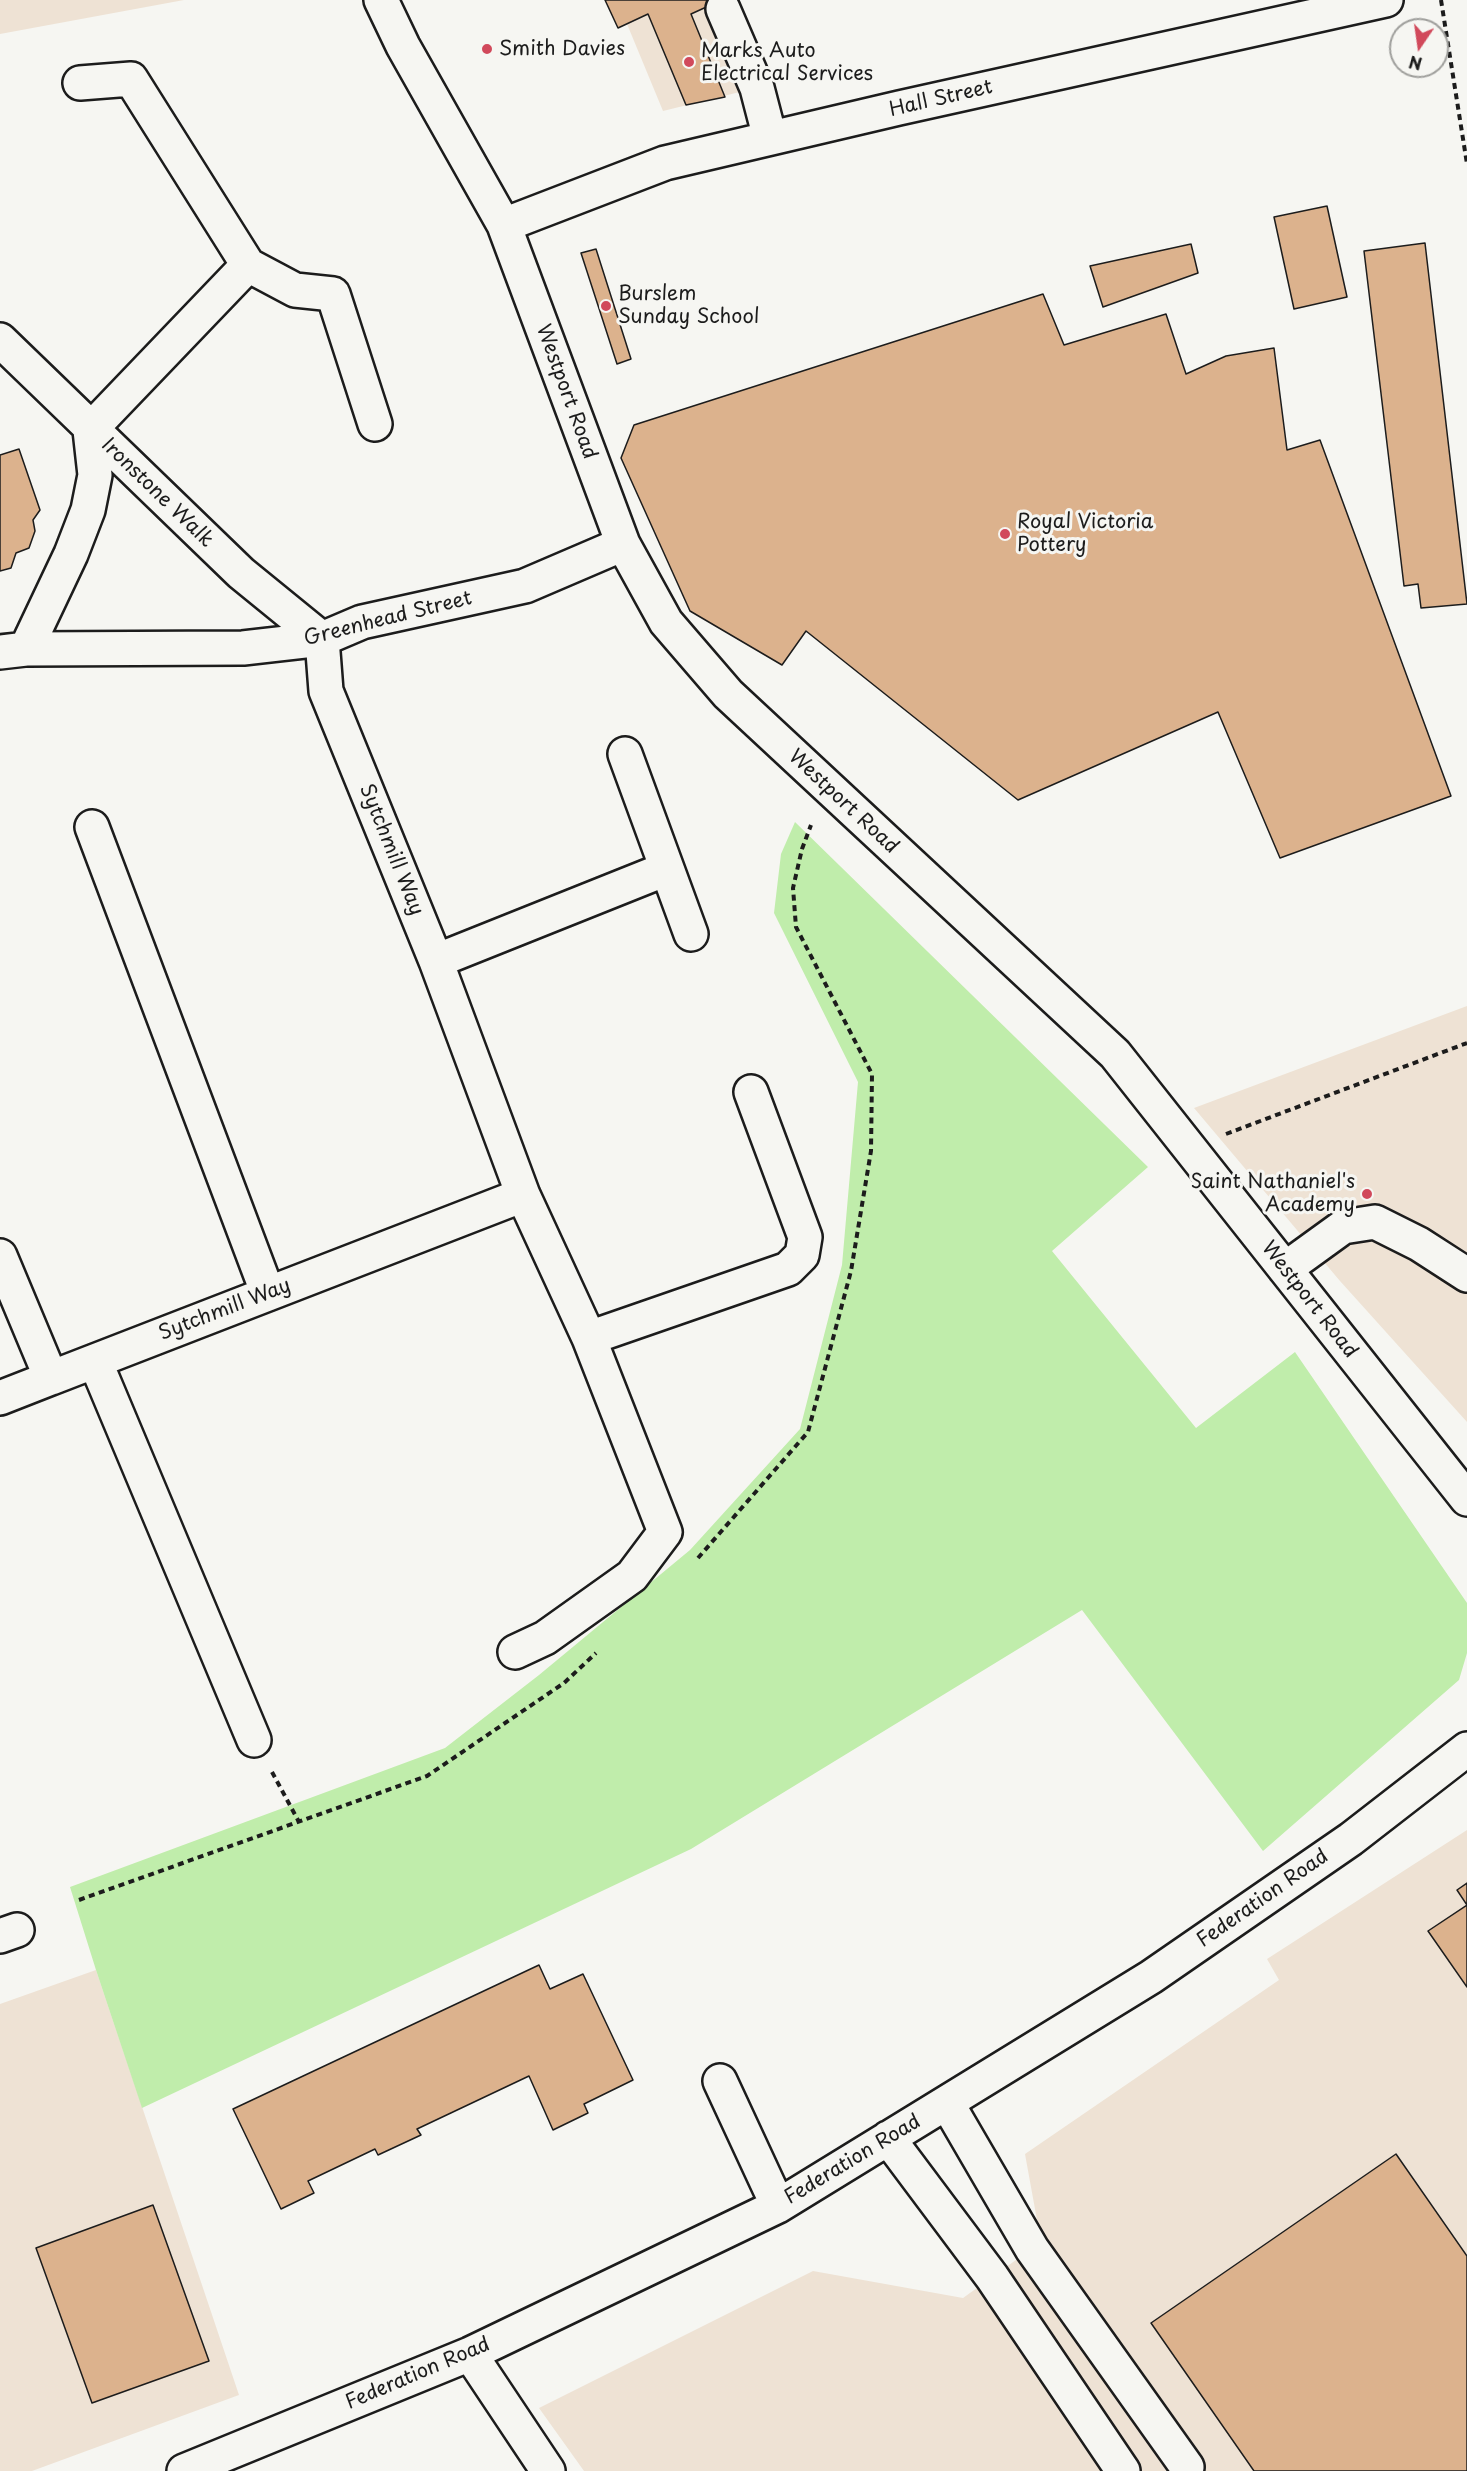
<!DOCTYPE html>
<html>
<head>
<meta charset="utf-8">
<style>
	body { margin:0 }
	#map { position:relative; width:1467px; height:2471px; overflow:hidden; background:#f6f6f2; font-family:"Playpen Sans",sans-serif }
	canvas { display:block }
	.north { position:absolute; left:1389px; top:18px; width:60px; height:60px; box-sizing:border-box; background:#f6f6f2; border:2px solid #9f9f9c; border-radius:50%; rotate:193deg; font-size:16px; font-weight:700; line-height:24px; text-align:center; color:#1c1c1c }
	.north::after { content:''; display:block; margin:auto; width:21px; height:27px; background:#d1495b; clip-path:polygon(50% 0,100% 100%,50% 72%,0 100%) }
</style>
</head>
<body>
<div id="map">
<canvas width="1467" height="2471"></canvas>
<div class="north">N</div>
</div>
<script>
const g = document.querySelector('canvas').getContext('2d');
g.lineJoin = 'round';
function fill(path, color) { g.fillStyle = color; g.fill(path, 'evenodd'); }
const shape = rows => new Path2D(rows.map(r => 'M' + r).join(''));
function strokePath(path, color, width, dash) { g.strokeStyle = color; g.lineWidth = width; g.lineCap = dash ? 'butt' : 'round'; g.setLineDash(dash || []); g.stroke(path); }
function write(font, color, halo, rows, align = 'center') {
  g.font = font + ' "Playpen Sans",sans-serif'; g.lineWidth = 6; g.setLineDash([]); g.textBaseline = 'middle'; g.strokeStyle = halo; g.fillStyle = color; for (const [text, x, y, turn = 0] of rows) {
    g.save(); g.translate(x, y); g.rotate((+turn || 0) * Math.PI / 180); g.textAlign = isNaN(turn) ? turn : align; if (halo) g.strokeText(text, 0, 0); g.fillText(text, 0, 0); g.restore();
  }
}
const built = shape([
	[0,0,184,0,0,34],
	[605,0,734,0,768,85,663,111,627,24,618,28],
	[1467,1006,1467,1422,1340,1281,1194,1108],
	[1467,1830,1467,2471,584,2471,539,2408,813,2271,963,2298,1041,2242,1025,2154,1279,1980,1267,1959],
	[96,1970,239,2395,32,2471,0,2471,0,2004]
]);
const green = shape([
	[795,822,1148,1167,1052,1251,1196,1428,1295,1352,1467,1603,1467,1653,1459,1680,1263,1851,1082,1610,691,1849,142,2108,96,1970,70,1887,445,1748,539,1675,690,1550,800,1429,842,1265,858,1082,774,913,781,854]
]);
const building = shape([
	[605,0,711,0,713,4,691,14,725,97,686,105,648,14,618,28,605,0],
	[1327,206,1347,297,1294,309,1274,217,1327,206],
	[1425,243,1467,604,1421,608,1418,584,1404,586,1364,251,1425,243],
	[1191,244,1198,273,1103,307,1090,266,1191,244],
	[596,249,631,359,617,364,581,253,596,249],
	[1043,294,1064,345,1166,314,1186,374,1226,356,1274,348,1287,450,1320,440,1451,796,1280,858,1218,712,1018,800,806,631,782,665,690,611,621,458,634,425,1043,294],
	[19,449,40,510,33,520,35,531,29,548,16,553,11,568,0,571,0,455,19,449],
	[1467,1883,1467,1987,1428,1931,1467,1905,1457,1890,1467,1883],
	[539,1965,550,1989,583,1974,633,2080,584,2104,588,2113,553,2130,529,2076,417,2129,421,2135,378,2155,375,2149,308,2181,314,2193,281,2209,233,2109,539,1965],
	[1396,2154,1467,2256,1467,2471,1254,2471,1151,2323,1396,2154],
	[153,2205,209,2361,92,2403,36,2248,153,2205]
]);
const path = shape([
	[1441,0,1467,164],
	[1226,1134,1467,1043],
	[698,1558,808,1432,851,1271,871,1151,872,1074,796,927,793,888,802,849,811,825],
	[272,1772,299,1822],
	[79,1900,427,1776,564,1683,596,1653]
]);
const minor = shape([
	[381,0,403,46,504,225,623,544,666,622,728,694,1115,1054,1467,1499],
	[723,9,757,88,770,138],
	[504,225,665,163,899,108,1386,0],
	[248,265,295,290,333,294,375,424],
	[0,340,241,573,322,639],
	[322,639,326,691,436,961,523,1195,589,1338,665,1532,632,1576,545,1638,515,1652],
	[26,649,71,554,88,510,95,475,90,430,248,265,131,79,80,83],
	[0,652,26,649,243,648,322,639,362,622,525,586,623,544],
	[625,754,691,934],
	[92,827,268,1294],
	[436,961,666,869],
	[0,1256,51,1378,523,1195],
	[1285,1269,1343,1227,1375,1222,1419,1244,1467,1275],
	[589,1338,788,1269,802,1255,805,1237,751,1092],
	[95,1361,254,1740],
	[0,1398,51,1378],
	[0,1936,17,1930],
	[720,2081,778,2206],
	[947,2103,1032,2249,1187,2467],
	[888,2138,992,2277,1123,2471],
	[470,2354,548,2471],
	[184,2471,470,2354,778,2206,1151,1977,1351,1839,1467,1749]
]);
const markers = [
	[487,49,6,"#d1495b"],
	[689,62,6,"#d1495b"],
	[606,306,6,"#d1495b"],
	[1005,534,6,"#d1495b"],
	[1367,1194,6,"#d1495b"]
];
const poiNames = [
	["Smith Davies",499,49],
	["Marks Auto",701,51],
	["Electrical Services",701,74],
	["Burslem",618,294],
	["Sunday School",618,317],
	["Royal Victoria",1017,522],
	["Pottery",1017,545],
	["Saint Nathaniel's",1355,1182,"right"],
	["Academy",1355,1205,"right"]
];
const streetNames = [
	["Hall Street",941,99,-13],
	["Westport Road",566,392,70],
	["Ironstone Walk",157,493,44],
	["Greenhead Street",388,619,-14],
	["Westport Road",843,802,43],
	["Sytchmill Way",391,850,68],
	["Westport Road",1309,1300,52],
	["Sytchmill Way",225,1310,-21],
	["Federation Road",1263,1899,-35],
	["Federation Road",853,2160,-31],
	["Federation Road",418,2374,-23]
];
fill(built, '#eee2d4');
fill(green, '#c0edab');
fill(building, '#dcb28d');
strokePath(building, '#1c1c1c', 1.5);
strokePath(minor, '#1c1c1c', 38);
strokePath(path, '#1c1c1c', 4, [6, 4.5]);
strokePath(minor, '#f6f6f2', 33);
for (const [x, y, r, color] of markers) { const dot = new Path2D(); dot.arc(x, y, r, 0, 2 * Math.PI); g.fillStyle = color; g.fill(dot); strokePath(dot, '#f6f6f2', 2); }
write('20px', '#1c1c1c', '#f6f6f2', poiNames, 'left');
write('20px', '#1c1c1c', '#f6f6f2', streetNames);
</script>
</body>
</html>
